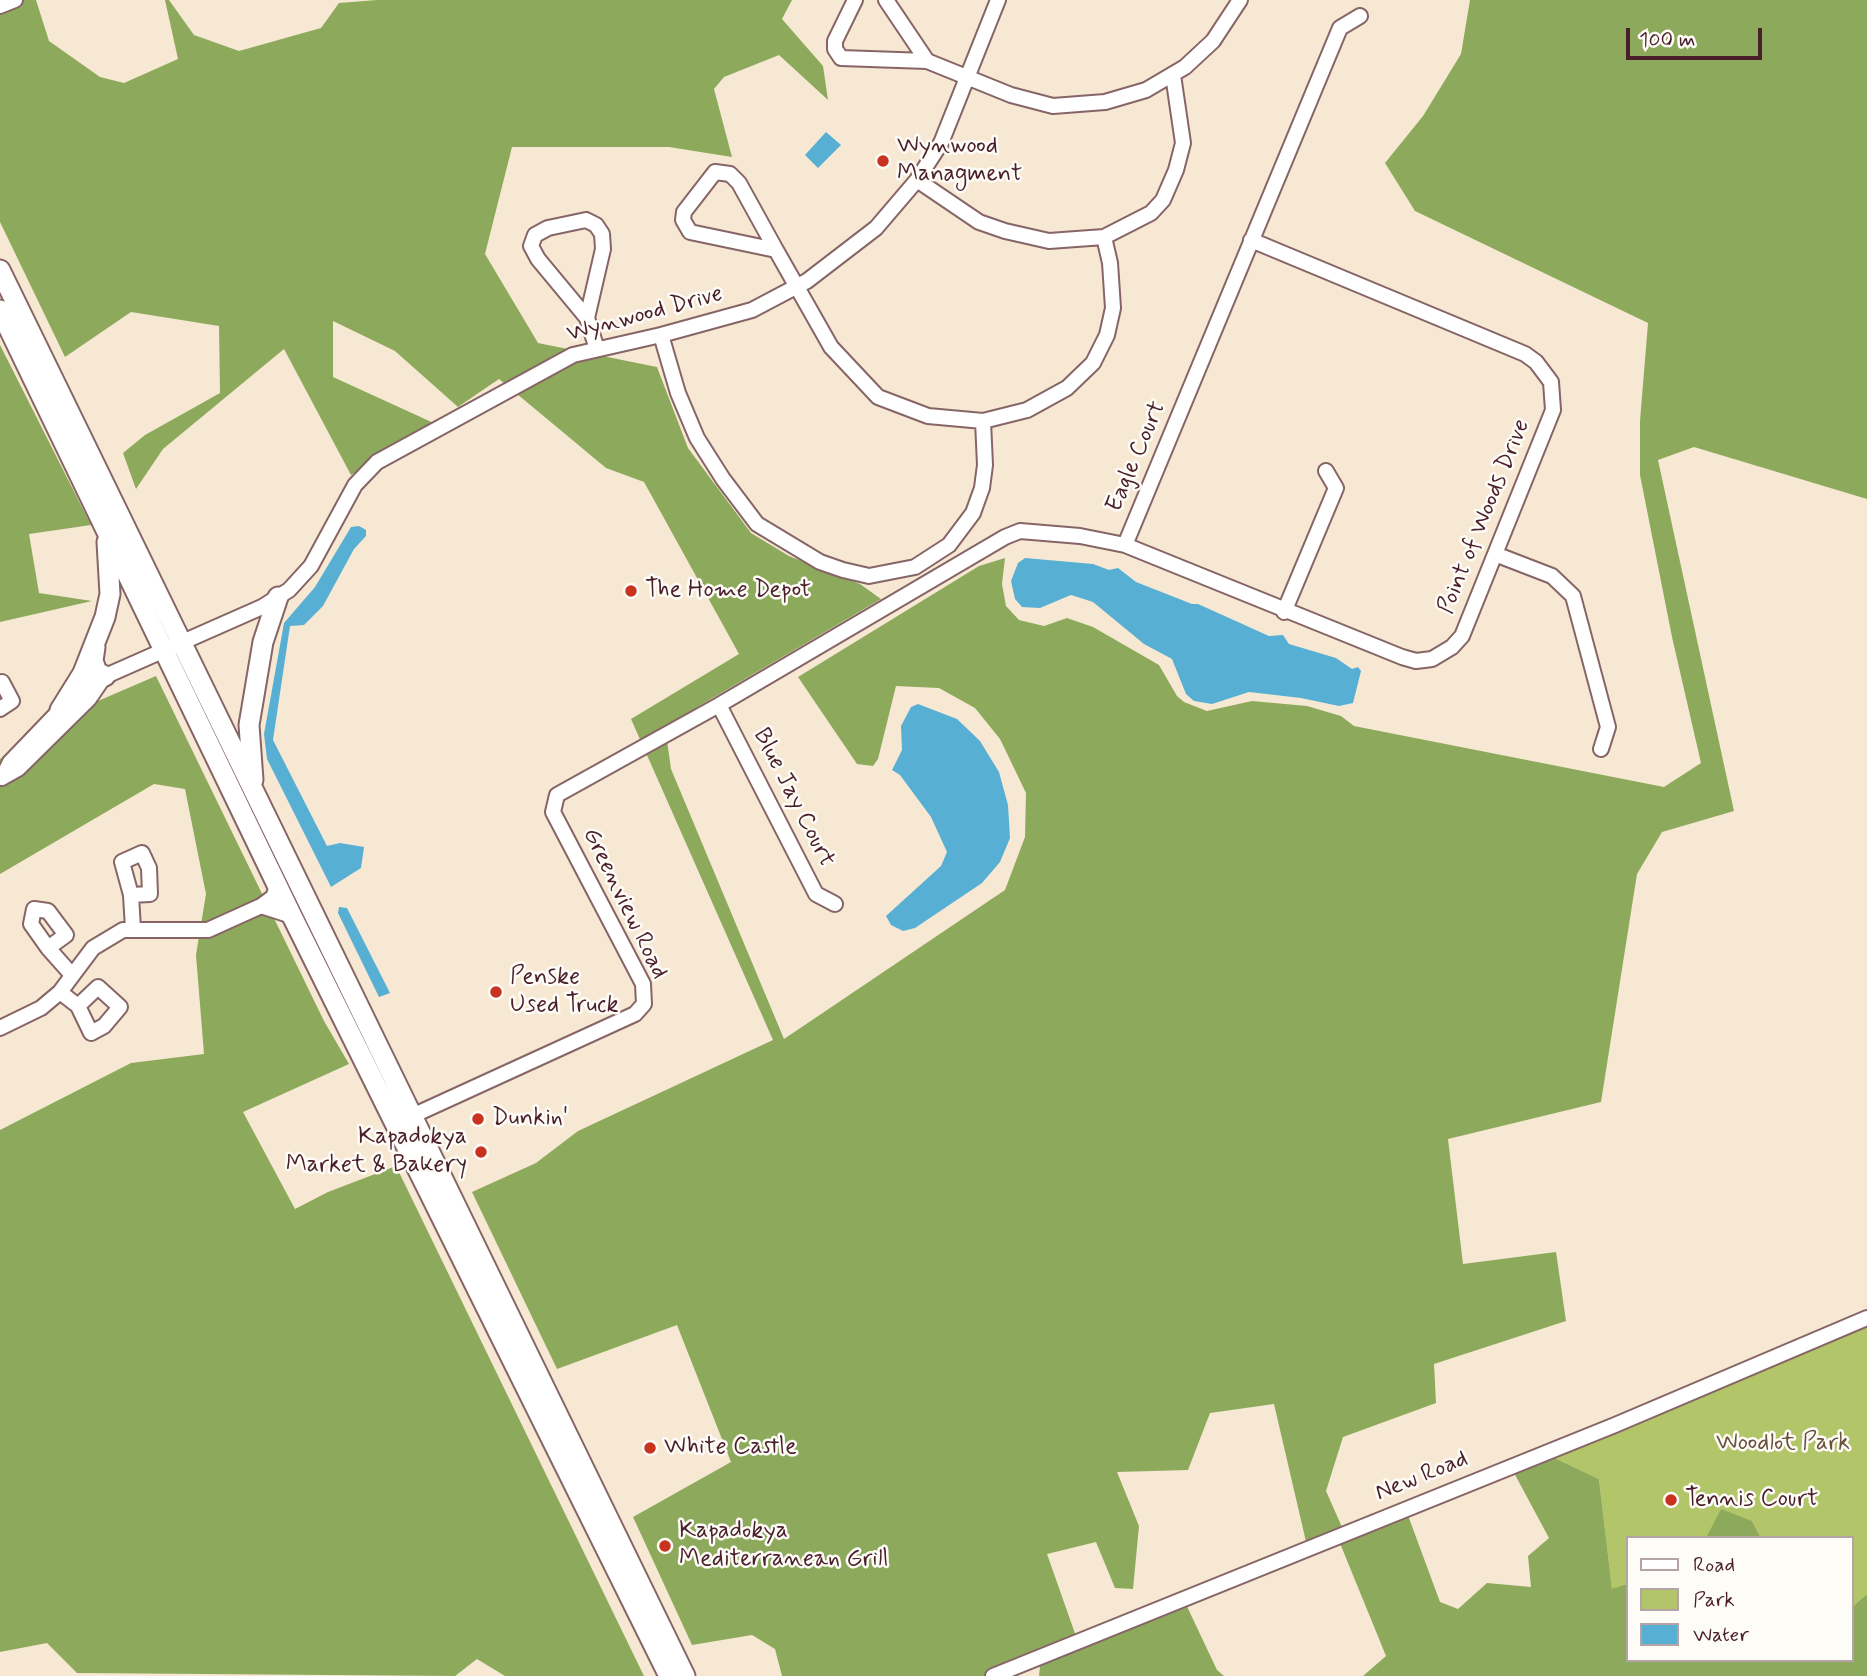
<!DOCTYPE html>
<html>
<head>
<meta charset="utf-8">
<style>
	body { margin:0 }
	#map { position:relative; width:1867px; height:1676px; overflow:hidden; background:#f7e8d3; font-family:Mynerve,sans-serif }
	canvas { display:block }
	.legend { position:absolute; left:1626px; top:1536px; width:228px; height:126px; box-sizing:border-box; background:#fdfcf7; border:2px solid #b5a4a5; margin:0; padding:9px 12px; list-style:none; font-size:21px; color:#4a1f2b }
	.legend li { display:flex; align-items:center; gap:14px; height:35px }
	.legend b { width:35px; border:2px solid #b5a4a5 }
	.scale { position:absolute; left:1626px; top:28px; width:136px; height:32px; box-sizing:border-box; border:4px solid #4a1f2b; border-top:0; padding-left:9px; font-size:21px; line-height:24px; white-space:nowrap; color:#4a1f2b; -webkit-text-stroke:5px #fdfcf7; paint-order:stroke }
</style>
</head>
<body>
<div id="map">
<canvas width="1867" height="1676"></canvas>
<ul class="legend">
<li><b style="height:9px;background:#fff"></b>Road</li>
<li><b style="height:19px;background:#b2c568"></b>Park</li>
<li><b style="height:19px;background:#57afd4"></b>Water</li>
</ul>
<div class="scale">100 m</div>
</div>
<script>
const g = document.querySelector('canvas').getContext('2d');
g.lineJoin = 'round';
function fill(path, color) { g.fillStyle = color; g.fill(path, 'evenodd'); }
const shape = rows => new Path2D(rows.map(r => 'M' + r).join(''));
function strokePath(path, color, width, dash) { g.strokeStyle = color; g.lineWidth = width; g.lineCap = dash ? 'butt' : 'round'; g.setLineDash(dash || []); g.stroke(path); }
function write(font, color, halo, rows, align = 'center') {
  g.font = font + ' Mynerve,sans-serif'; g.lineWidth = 5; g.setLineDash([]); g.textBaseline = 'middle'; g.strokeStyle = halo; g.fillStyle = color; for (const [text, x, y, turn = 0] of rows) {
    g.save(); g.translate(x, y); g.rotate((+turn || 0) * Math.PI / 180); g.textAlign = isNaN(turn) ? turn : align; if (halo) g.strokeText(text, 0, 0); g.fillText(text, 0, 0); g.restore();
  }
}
const green = shape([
	[1867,1318,1867,1594,1851,1608,1851,1538,1761,1538,1752,1521,1709,1538,1627,1538,1627,1584,1612,1590,1599,1479,1544,1453]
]);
const forest = shape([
	[0,0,36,0,49,41,100,77,124,83,178,59,165,0,169,0,194,35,239,51,321,28,339,3,377,0,792,0,782,19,823,66,828,100,779,55,724,77,714,89,732,157,669,147,512,147,485,254,538,343,657,367,688,448,751,533,789,556,860,584,881,599,665,726,671,769,784,1039,1005,890,1025,837,1026,793,1000,739,975,708,939,688,896,686,878,759,873,766,857,764,798,677,979,566,1005,558,1002,584,1006,606,1019,620,1044,626,1067,618,1093,627,1159,665,1177,696,1184,702,1207,711,1252,701,1307,706,1341,716,1354,726,1664,787,1701,763,1672,637,1640,475,1640,421,1648,323,1415,211,1385,163,1423,116,1461,54,1470,0,1867,0,1867,499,1694,447,1658,460,1734,811,1662,832,1637,874,1601,1102,1448,1139,1463,1264,1556,1252,1566,1321,1434,1364,1436,1403,1343,1437,1326,1491,1345,1534,1406,1510,1440,1602,1458,1609,1487,1583,1531,1587,1528,1556,1549,1538,1513,1471,1544,1453,1599,1479,1612,1589,1627,1584,1627,1660,1851,1660,1851,1608,1867,1594,1867,1676,1363,1676,1386,1656,1337,1536,1307,1546,1274,1404,1210,1413,1188,1470,1117,1472,1139,1526,1133,1589,1115,1588,1096,1542,1047,1554,1078,1642,1183,1598,1217,1670,1224,1676,1039,1676,1041,1656,991,1676,782,1676,775,1649,752,1635,692,1645,633,1517,731,1462,677,1325,557,1369,472,1192,536,1163,578,1131,773,1040,631,719,739,654,644,482,606,468,499,379,458,407,395,351,333,321,333,377,438,425,351,475,284,349,163,449,136,489,123,453,145,435,220,393,219,326,131,312,65,357,0,222],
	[0,345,91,525,29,534,39,593,92,601,0,622],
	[156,676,324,1021,349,1064,243,1112,295,1209,328,1192,396,1166,644,1676,505,1676,477,1659,455,1676,77,1673,47,1643,0,1652,0,1130,131,1063,204,1054,196,955,206,894,185,789,154,784,0,874,0,759,56,719],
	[1721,1509,1752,1521,1761,1538,1706,1538]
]);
const water = shape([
	[826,132,841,145,818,168,805,155],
	[359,526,366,530,366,536,354,549,323,606,304,625,290,626,273,740,327,846,340,843,364,847,361,868,331,887,267,759,264,734,284,623,315,587,351,527],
	[1025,558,1093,564,1109,570,1118,568,1136,582,1192,604,1198,604,1269,636,1283,635,1289,644,1336,658,1352,669,1358,667,1361,671,1353,703,1339,706,1301,698,1249,692,1212,704,1194,701,1186,694,1172,659,1144,644,1093,602,1071,595,1040,608,1022,607,1015,599,1011,581,1018,563],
	[918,704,957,719,980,741,999,772,1008,805,1010,838,1000,862,982,883,915,928,903,931,891,925,886,916,941,866,947,852,931,817,900,775,892,770,902,750,901,726,911,707],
	[339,907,347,908,390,993,379,997,338,913]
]);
const minor = shape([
	[855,0,835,41,835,49,841,58,927,61,886,0],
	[0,6,15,0],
	[927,61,1011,95,1053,106,1105,102,1146,90,1185,67,1213,41,1240,0],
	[715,172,730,174,739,183,776,250,690,232,683,220,684,212,715,172],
	[917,180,979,222,1005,231,1049,241,1104,237,1151,213,1163,200,1176,170,1183,143,1173,75],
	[586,220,596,225,602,234,603,249,587,318,538,259,531,246,535,235,548,228,586,220],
	[776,250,831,347,878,397,928,416,983,421,1027,410,1067,388,1093,363,1107,335,1113,308,1110,263,1104,237],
	[587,318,597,349],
	[661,335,678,393,697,438,723,479,757,524,820,562,843,570,869,576,915,567,949,545,973,513,982,488,985,465,983,421],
	[1125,545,1340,28,1360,16],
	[1495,554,1552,576,1573,596,1608,727,1601,749],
	[1284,612,1336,488,1326,471],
	[0,683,2,682,12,701,0,709],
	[719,705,816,894,835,904],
	[2,778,10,762,83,686,262,607,289,590,311,566,355,485,377,462,573,355,661,335,752,310,807,281,876,228,917,180,941,143,998,0],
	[2,778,18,769,89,699,104,677],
	[277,887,273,897,261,906,292,916],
	[131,895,122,862,142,853,149,868,150,894,131,895,133,929],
	[48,948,31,924,34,909,48,911,66,935,48,948,72,975],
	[60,992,78,1006,98,987,120,1007,104,1026,91,1033,78,1006],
	[0,1028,41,1008,60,992,93,948,123,930,208,930,261,906],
	[412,1116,635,1014,644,1004,643,984,553,812,557,795,719,705,1005,537,1020,531,1080,536,1125,545,1402,657,1416,661,1432,659,1452,647,1462,636,1553,410,1551,382,1536,362,1525,354,1251,240],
	[993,1676,1615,1425,1867,1318]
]);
const highway = shape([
	[0,270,685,1676],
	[0,310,292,916,669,1676],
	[95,647,93,661,97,672,105,676],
	[60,710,83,673,105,617,110,594,107,542],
	[253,780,249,725,263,642,278,597]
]);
const markers = [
	[883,161,7,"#c8321e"],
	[631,591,7,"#c8321e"],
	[496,992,7,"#c8321e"],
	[478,1119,7,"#c8321e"],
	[481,1152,7,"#c8321e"],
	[650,1448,7,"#c8321e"],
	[1671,1500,7,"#c8321e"],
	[665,1546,7,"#c8321e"]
];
const poiNames = [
	["Wynwood",897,147],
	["Managment",897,175],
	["The Home Depot",645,591],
	["Penske",510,978],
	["Used Truck",510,1006],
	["Dunkin'",492,1119],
	["Kapadokya",467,1138,"right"],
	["Market & Bakery",467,1166,"right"],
	["White Castle",664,1448],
	["Tennis Court",1685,1500],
	["Kapadokya",679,1532],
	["Mediterranean Grill",679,1560]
];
const streetNames = [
	["Wynwood Drive",645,315,-15],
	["Eagle Court",1137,457,-67],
	["Point of Woods Drive",1485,517,-68],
	["Blue Jay Court",793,798,63],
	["Greenview Road",624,904,64],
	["New Road",1422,1477,-22]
];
const parkNames = [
	["Woodlot Park",1783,1444]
];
fill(green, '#b2c568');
fill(forest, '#8daa5c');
fill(water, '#57afd4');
strokePath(minor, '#876566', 18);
strokePath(highway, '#876566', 23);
strokePath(minor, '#fff', 14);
strokePath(highway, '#fff', 19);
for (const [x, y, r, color] of markers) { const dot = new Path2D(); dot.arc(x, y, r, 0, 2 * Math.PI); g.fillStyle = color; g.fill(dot); strokePath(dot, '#fdfcf7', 2.5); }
write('24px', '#4a1f2b', '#fdfcf7', poiNames, 'left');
write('24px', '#4a1f2b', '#fdfcf7', streetNames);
write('24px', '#69513d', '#fdfcf7', parkNames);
</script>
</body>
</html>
